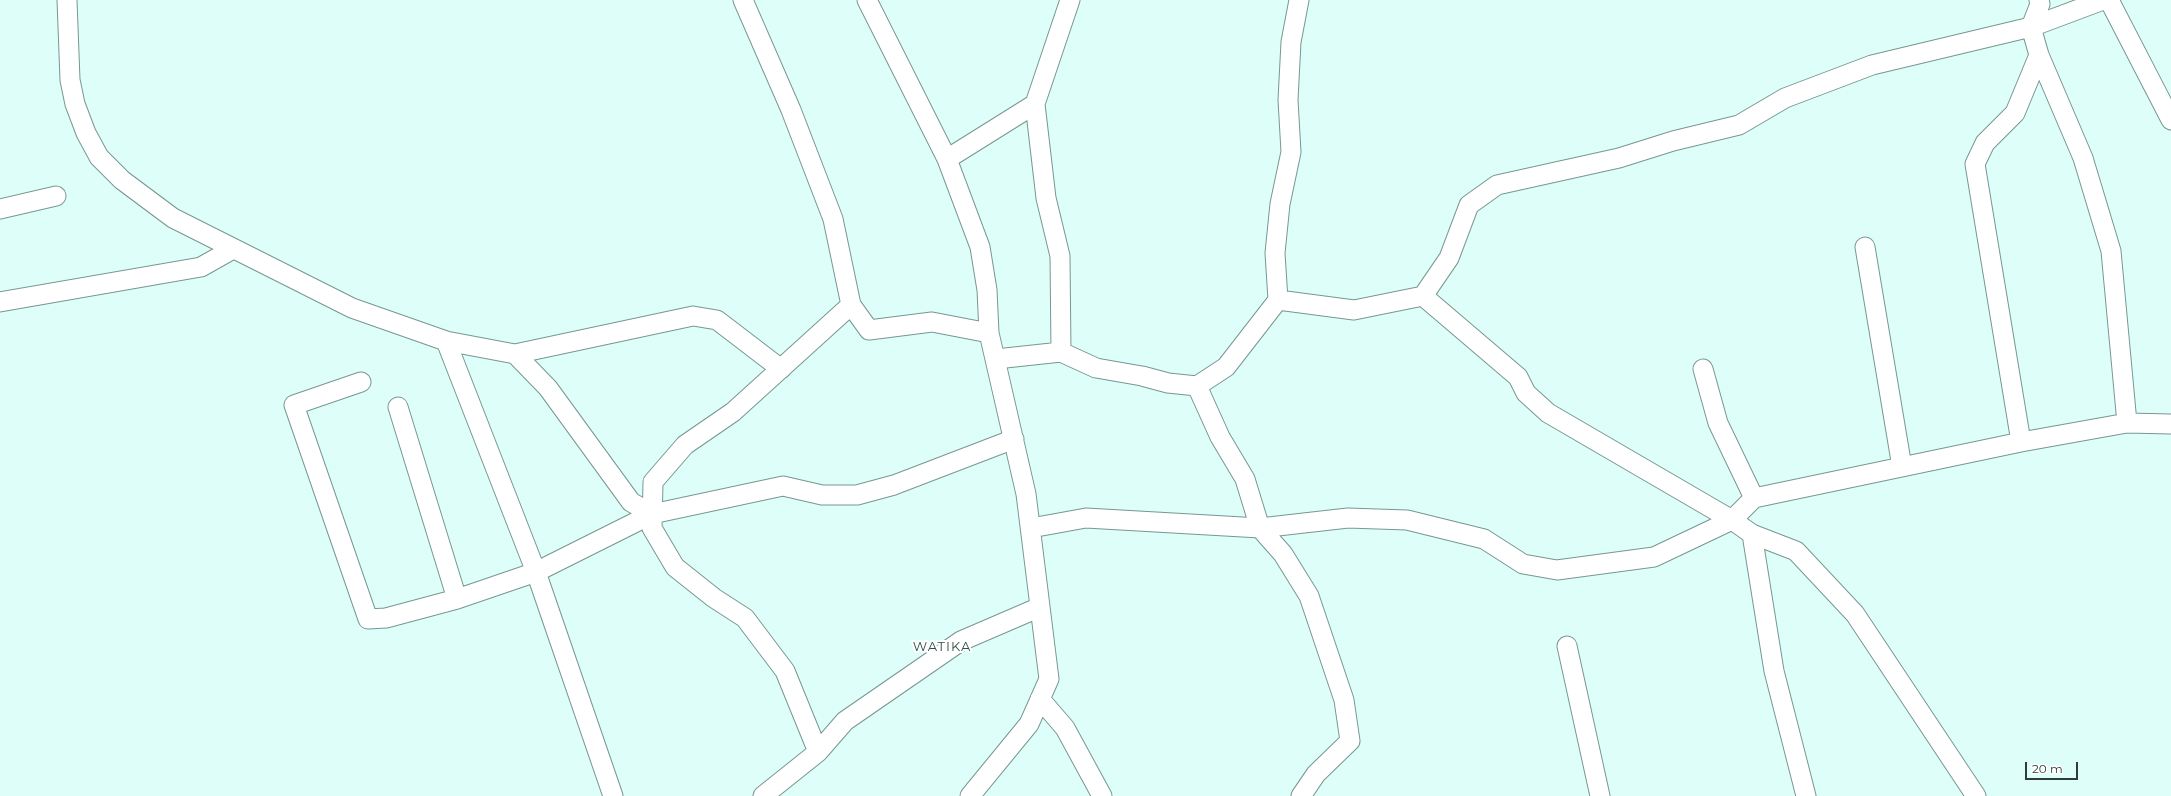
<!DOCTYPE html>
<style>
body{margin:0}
#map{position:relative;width:2171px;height:796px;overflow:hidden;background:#ddfef9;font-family:Montserrat,sans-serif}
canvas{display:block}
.scale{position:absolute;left:2025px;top:762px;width:53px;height:18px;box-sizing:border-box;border:2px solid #2f3c3a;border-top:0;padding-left:5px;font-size:12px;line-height:14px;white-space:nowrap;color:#2f3c3a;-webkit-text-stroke:3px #fff;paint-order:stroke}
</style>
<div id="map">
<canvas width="2171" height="796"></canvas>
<div class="scale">20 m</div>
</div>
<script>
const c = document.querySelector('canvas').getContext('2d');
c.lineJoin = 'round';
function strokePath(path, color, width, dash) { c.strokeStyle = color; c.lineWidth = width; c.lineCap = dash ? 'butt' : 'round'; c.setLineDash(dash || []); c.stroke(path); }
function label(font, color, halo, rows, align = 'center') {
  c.font = font + ' Montserrat,sans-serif'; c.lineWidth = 4; c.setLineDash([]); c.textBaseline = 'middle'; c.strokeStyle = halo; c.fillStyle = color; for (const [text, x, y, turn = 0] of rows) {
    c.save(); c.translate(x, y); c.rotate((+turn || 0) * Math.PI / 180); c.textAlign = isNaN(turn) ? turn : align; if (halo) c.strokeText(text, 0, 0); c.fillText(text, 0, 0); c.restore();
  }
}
const minor = new Path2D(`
 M67 0 70 80 75 104 86 133 99 157 122 180 173 218 352 308 446 341 515 354 548 388 631 502 652 514
 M743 0 791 110 833 219 851 305 733 412 685 445 653 482 652 528 675 567 714 598 745 618 785 671 818 752 763 796
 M867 0 947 159 980 247 987 290 989 333
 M2103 0 2031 27 2039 55 2083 158 2111 251 2127 423
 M2109 0 2171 120
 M947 159 1035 104
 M0 209 56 196
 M1865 247 1902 467
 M1423 296 1518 377 1526 393 1548 413 1732 520 1752 534 1796 551 1855 614 1976 796
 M1278 300 1354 310 1423 296 1449 258 1469 205 1497 185 1619 158 1673 141 1739 125 1785 98 1872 65 2031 27 2040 4 2039 0
 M0 302 201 267 233 249
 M851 305 869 330 932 322 989 333 1026 494 1049 679 1029 724 970 796
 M446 341 536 572 613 796
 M1061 352 1060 256 1046 198 1035 104 1070 0
 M515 354 693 316 717 320 781 369
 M996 359 1061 352 1096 368 1142 376 1168 383 1197 386 1226 367 1278 300 1275 253 1280 204 1291 152 1288 100 1291 42 1299 0
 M1703 369 1718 423 1754 498
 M361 382 294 405 368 619 386 618 457 599 536 572 652 514 783 486 822 495H857L894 485 1014 439
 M1197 386 1220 437 1245 479 1260 528 1283 554 1309 596 1344 700 1350 741 1316 774 1301 796
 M398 407 457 599
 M2021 442 1975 164 1985 143 2015 113 2039 55
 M1031 528 1086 518 1260 528 1348 518 1407 520 1484 539 1523 564 1557 570 1654 557 1732 520 1754 498 2021 442 2127 423 2171 424
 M1752 534 1774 671 1806 796
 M1567 646 1600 796
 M1040 699 1065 728 1102 796
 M818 752 845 721 961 641 1040 607`);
strokePath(minor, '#789792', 21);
strokePath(minor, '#fff', 19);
c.letterSpacing = '1px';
label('13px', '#34504c', '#fff', [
 ["WATIKA",942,647]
]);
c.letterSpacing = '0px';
</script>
